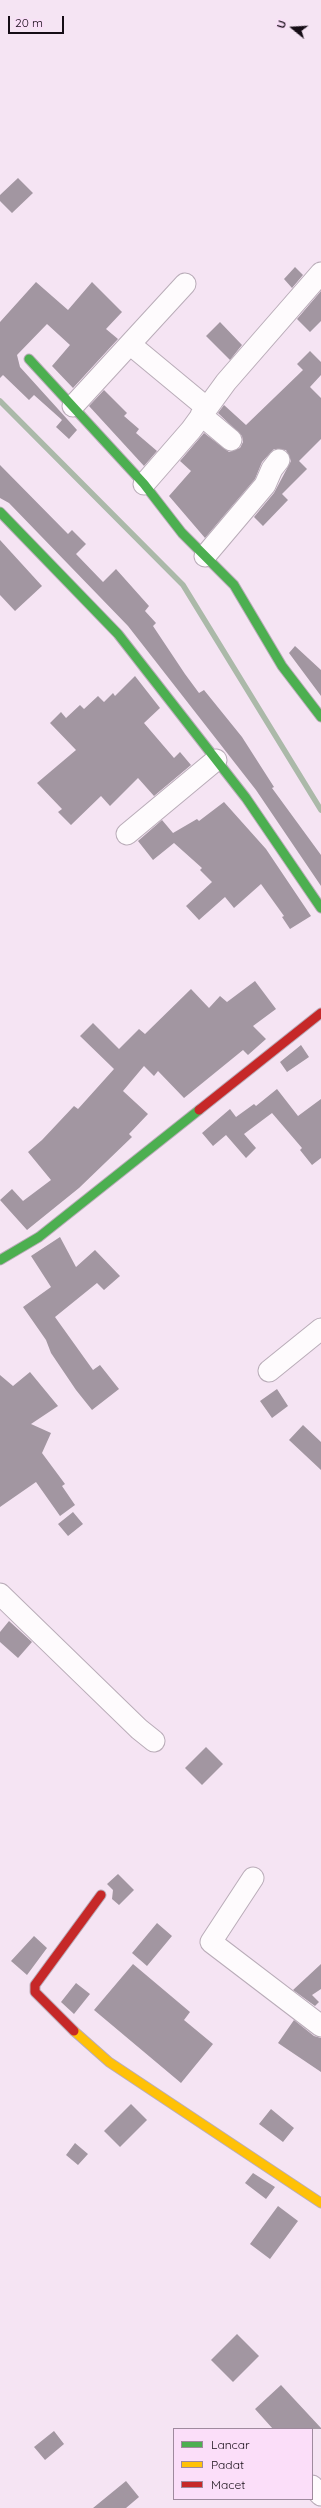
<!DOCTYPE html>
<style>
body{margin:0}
#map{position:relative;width:321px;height:2508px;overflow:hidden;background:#f5e4f3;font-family:Quicksand,sans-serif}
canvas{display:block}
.legend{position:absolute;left:173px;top:2428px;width:140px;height:72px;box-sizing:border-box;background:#fbdef9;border:1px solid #9f8a9e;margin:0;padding:5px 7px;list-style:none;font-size:12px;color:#150c15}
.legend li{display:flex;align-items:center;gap:8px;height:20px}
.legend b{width:20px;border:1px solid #9f8a9e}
.north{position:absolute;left:273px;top:8px;width:40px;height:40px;-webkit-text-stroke:3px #fbdef9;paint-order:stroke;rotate:288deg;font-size:11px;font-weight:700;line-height:16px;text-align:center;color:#150c15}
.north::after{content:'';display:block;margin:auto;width:14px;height:18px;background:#150c15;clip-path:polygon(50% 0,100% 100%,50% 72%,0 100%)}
.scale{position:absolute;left:8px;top:16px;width:56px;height:18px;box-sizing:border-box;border:2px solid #150c15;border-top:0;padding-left:5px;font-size:12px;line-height:14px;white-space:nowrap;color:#150c15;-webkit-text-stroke:3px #fbdef9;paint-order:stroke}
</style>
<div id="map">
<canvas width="321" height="2508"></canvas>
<ul class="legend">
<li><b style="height:5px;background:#4caf50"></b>Lancar</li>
<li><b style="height:5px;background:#ffc107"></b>Padat</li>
<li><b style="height:5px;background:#c62828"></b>Macet</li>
</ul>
<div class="north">U</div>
<div class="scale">20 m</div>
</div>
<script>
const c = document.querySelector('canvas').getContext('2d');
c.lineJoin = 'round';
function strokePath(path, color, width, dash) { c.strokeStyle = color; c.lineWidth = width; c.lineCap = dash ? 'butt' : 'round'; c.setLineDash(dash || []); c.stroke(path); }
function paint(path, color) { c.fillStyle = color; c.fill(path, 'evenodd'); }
strokePath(new Path2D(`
 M0 401 183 585 321 810`), '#abb9a9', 5.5);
paint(new Path2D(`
 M18 178 33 193 12 213 0 201V195Z
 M295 267 303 275 292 288 284 279Z
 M36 282 68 310 92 282 122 312 106 329 118 339 73 388 52 366 70 345 47 324 17 355 20 367 77 430 69 439 56 427 62 420 34 395 29 400 3 375 0 378V322Z
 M321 291V321L310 332 297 319Z
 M220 322 242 345 230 360 206 336Z
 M310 351 321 362V375L310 387 321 398V439L299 461 307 469 282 494 288 500 263 526 254 517 274 493 291 461 286 450 274 449 262 462 255 479 205 538 169 496 191 471 180 461 204 433 229 452 240 448 243 442 242 436 218 413 224 405 246 425 303 370 297 364Z
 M104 390 127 413 124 416 139 429 136 433 157 451 144 466 89 406Z
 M0 465 68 534 72 530 86 544 76 554 103 582 116 569 149 606 145 611 156 623 153 626 185 674 199 693 204 690 242 737 274 787 272 788 321 855V886L256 790 128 626 9 503 0 498Z
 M0 540 42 586 15 611 0 595Z
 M295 646 321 670V696L289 653Z
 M135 676 160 708 144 723 174 758 180 752 191 765 154 796 138 778 110 806 101 796 71 825 58 812 62 809 37 783 76 750 50 723 61 712 66 718 80 705 84 709 98 696 104 702 113 693 115 696Z
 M224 802 266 849 311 916 290 929 282 917 284 916 261 884 234 908 225 897 199 920 186 906 212 882 200 870 202 868 174 843 153 860 138 841 162 820 173 833 197 819 199 821Z
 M255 981 276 1009 253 1026 266 1039 248 1055 243 1050 184 1098 158 1071 154 1076 144 1066 123 1091 148 1114 129 1134 132 1137 79 1188 27 1230 0 1200 12 1189 23 1201 51 1180 28 1152 42 1140 74 1106 78 1109 114 1069 80 1036 93 1023 119 1049 139 1029 145 1034 191 989 209 1008 220 996 227 1002Z
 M301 1045 309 1057 287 1072 280 1062Z
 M277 1089 298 1116 321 1099V1158L312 1165 300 1150 302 1148 272 1113 244 1134 256 1148 246 1158 226 1135 213 1146 202 1133 230 1109 236 1117 254 1104 256 1106Z
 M60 1237 76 1267 95 1250 120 1276 104 1290 97 1283 55 1317 93 1370 100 1365 119 1389 92 1410 76 1390 51 1353 46 1340 23 1307 51 1287 31 1256Z
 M30 1372 58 1406 31 1424 51 1433 42 1453 65 1484 62 1486 75 1505 60 1516 36 1482 0 1507V1375L13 1386Z
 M277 1389 288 1406 272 1418 260 1401Z
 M303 1425 321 1442V1470L289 1440Z
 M73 1512 83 1524 68 1536 58 1524Z
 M9 1621 32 1642 18 1658 0 1642V1632Z
 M206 1747 223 1764 202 1785 185 1768Z
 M118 1874 134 1890 119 1905 112 1899 113 1890 107 1884Z
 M157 1923 172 1936 147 1966 132 1953Z
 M34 1936 47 1948 27 1975 11 1961Z
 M133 1964 190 2012 184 2020 213 2044 181 2083 94 2010Z
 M321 1964V1989L312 1995 319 2002 315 2006 293 1990Z
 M76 1983 90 1994 74 2014 61 2002Z
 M294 2020 314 2036 321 2038V2072L278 2043Z
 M131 2104 147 2120 120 2147 104 2131Z
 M271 2109 294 2128 283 2142 259 2124Z
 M75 2143 88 2154 78 2165 66 2155Z
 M253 2173 275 2187 266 2199 245 2183Z
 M278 2206 298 2221 270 2259 250 2244Z
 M237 2334 259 2356 233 2382 211 2360Z
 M281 2385 321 2428V2429H273L255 2409Z
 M54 2431 64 2444 45 2460 34 2447Z
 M126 2481 139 2497 126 2508H93Z`), '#a296a1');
const street = new Path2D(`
 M131 345 207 408
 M73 406 185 284
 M201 415 231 440
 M144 484 191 430 226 382 321 273
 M205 556 265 485 272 469 279 460
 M127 834 216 760
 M269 1371 321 1329
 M0 1594 139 1729 154 1741
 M253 1878 211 1942 321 2026
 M312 2486 321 2495`);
const fast = new Path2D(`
 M29 359 144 484 182 533 234 585 282 666 321 717
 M0 512 118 634 246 798 321 908
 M0 1260 39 1237 199 1110`);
const slow = new Path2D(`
 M74 2031 109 2062 321 2203`);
const jam = new Path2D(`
 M199 1110 321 1013
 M74 2031 35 1992V1985L101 1895`);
strokePath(street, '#b9acb8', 23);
strokePath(fast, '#b9acb8', 11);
strokePath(slow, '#b9acb8', 11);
strokePath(jam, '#b9acb8', 11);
strokePath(street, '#fefbfd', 21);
strokePath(fast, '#4caf50', 9);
strokePath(slow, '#ffc107', 9);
strokePath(jam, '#c62828', 9);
</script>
